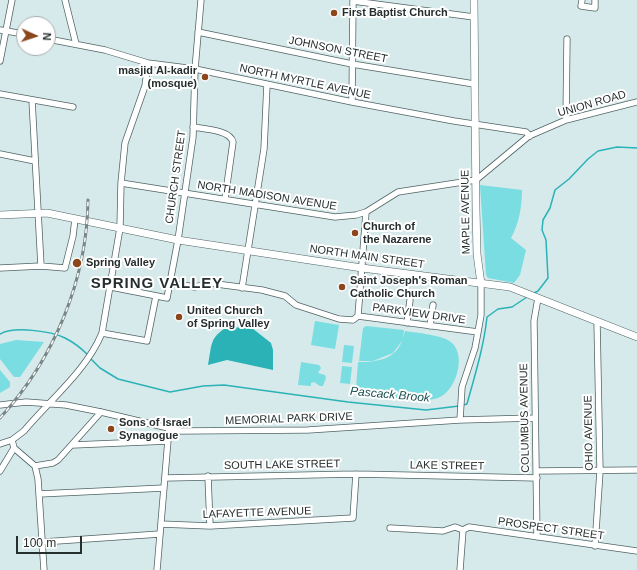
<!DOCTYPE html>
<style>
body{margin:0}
#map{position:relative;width:637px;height:570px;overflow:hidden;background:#d6eaeb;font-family:Helvetica,sans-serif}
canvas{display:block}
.north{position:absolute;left:16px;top:16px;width:40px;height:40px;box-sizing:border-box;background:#fff;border:1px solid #a8abab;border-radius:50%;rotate:93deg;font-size:11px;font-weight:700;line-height:16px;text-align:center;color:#262e2e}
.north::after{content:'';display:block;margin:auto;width:14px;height:18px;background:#8b461c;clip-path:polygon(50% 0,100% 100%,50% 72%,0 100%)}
.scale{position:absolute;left:16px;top:536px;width:66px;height:18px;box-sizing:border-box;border:2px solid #262e2e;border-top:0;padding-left:5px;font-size:12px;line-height:14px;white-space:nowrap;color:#262e2e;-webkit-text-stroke:3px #fff;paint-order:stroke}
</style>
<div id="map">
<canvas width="637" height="570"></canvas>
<div class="north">N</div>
<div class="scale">100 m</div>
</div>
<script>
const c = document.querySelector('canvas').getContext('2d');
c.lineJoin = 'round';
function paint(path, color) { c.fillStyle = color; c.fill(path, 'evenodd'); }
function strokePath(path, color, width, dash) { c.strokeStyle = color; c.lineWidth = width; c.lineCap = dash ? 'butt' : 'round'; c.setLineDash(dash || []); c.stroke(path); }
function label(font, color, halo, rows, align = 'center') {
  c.font = font + ' Helvetica,sans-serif'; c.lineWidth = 4; c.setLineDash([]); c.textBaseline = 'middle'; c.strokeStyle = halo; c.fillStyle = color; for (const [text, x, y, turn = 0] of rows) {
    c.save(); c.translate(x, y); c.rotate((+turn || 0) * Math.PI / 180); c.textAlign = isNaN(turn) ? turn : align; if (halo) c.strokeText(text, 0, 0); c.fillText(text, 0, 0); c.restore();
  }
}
paint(new Path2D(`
 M480 185 522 190C522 206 519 224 511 238L526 250 520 275 514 283 488 278 486 275Z
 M315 321 339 325 335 349 311 345Z
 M366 326 404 330 403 338 405 331C417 333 444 335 452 343 467 357 455 392 438 398 419 405 375 395 356 388L358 362C376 362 395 360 402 341L393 353 373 361H359L363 328Z
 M16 340 44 342 20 377H14L0 359V344Z
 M344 345 354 346 352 363 342 362Z
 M301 362 319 365 321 368 318 373 325 375 326 378 323 386H320L314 382 311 383V386L298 385Z
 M342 366 352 367 350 384 340 383Z
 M0 370 10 382V387L0 393Z`), '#79dde1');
paint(new Path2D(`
 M227 327 252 328 271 343 273 350V370L227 360 208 365C212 345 209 338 227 327Z`), '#2ab2b7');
strokePath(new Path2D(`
 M534 293 538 291 548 278 546 240 542 230 543 220 550 208 555 190 569 179 588 159 598 151 617 147 637 148
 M0 334C14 326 51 331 65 338 73 342 82 349 88 355
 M90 358 100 368 118 379 170 392 203 386 224 385 348 402 426 410 459 406
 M463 405 467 404C475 375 484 346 487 317L498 309 512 307 527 297`), '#2ab2b7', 1.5);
const minor = new Path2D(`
 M65 0 76 44
 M582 0 581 6 595 8V0
 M0 30 24 34
 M198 32 352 64 474 84
 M48 39 105 50 148 63 195 69 352 102 454 121 526 132 530 136
 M0 61 12 0
 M0 94 73 107
 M32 100 41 266
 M352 102 353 1 474 17
 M566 120 567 39
 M193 127C204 129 230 130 233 142L225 199
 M0 154 35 161
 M121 183 335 217 356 215 366 212 398 192 476 180 529 136 566 120 637 102
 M0 268 41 266 65 268 73 236 75 219
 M170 283 195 287 209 283 262 290 285 296 296 305 339 319 353 320 358 316
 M111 287 167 298 178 240 193 137 195 69 201 0
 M242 288 264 149 267 84
 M358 316 478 332
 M358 316 366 212
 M407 323 410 300
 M430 326 433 305
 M102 333 147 341 156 296
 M0 405 26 402 66 405 101 412 181 431 308 430 460 420 534 418
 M460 420 462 387 475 348 478 332 481 315V284
 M12 440 14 448 35 466 53 463 58 460 101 412
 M0 444 12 440 24 431C50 400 87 370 102 333L120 228 121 183 125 143 145 86 148 63
 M73 445 168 441
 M35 466 38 479 44 570
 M0 471 14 448
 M536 471 637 470
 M208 476 210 526
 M165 478 356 474 537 478
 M39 494 164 488
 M161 524 210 526 353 518 356 474
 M390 528 443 531 455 527 463 530
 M463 530 469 527 637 551
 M537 537 534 321 538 298
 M42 542 160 534
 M595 546 600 471 597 321
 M157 570 169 428
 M460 570 463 530`);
const tertiary = new Path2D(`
 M474 0 476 208 477 254 481 284`);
const secondary = new Path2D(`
 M0 215 47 213 178 240 362 268 510 287 637 337`);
strokePath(minor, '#516364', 7);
strokePath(tertiary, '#516364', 8);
strokePath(secondary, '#516364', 8);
strokePath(minor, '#fff', 5.5);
strokePath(tertiary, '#fff', 7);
strokePath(secondary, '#fff', 7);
const rail = new Path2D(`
 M0 418C54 359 87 280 88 200`);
strokePath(rail, '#788686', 3);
strokePath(rail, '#fff', 1.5, [4.5]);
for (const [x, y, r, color] of [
 [334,13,4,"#8b461c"],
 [205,77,4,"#8b461c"],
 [355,233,4,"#8b461c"],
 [77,263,5,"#8b461c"],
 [342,287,4,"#8b461c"],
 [179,317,4,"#8b461c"],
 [111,429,4,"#8b461c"]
]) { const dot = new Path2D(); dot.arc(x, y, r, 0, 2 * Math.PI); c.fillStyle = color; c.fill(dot); strokePath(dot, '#fff', 1.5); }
label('bold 11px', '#262e2e', '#fff', [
 ["First Baptist Church",342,13],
 ["masjid Al-kadir",197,71,"right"],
 ["(mosque)",197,84,"right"],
 ["Church of",363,227],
 ["the Nazarene",363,240],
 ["Spring Valley",86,263],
 ["Saint Joseph's Roman",350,281],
 ["Catholic Church",350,294],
 ["United Church",187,311],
 ["of Spring Valley",187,324],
 ["Sons of Israel",119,423],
 ["Synagogue",119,436]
], 'left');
label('11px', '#262e2e', '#fff', [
 ["JOHNSON STREET",338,50,11],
 ["NORTH MYRTLE AVENUE",305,82,12],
 ["UNION ROAD",592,104,-16],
 ["CHURCH STREET",176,177,-82],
 ["NORTH MADISON AVENUE",267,196,9],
 ["MAPLE AVENUE",466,212,-91],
 ["NORTH MAIN STREET",367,257,8],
 ["PARKVIEW DRIVE",419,314,8],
 ["COLUMBUS AVENUE",525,418,-91],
 ["MEMORIAL PARK DRIVE",289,419,-2],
 ["OHIO AVENUE",589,433,-91],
 ["SOUTH LAKE STREET",282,465,-1],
 ["LAKE STREET",447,466,1],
 ["LAFAYETTE AVENUE",257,513,-2],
 ["PROSPECT STREET",551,529,8]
]);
label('italic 12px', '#1a5052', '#fff', [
 ["Pascack Brook",390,395,5]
]);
c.letterSpacing = '1px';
label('bold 15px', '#262e2e', '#fff', [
 ["SPRING VALLEY",157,284]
]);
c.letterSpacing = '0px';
</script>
